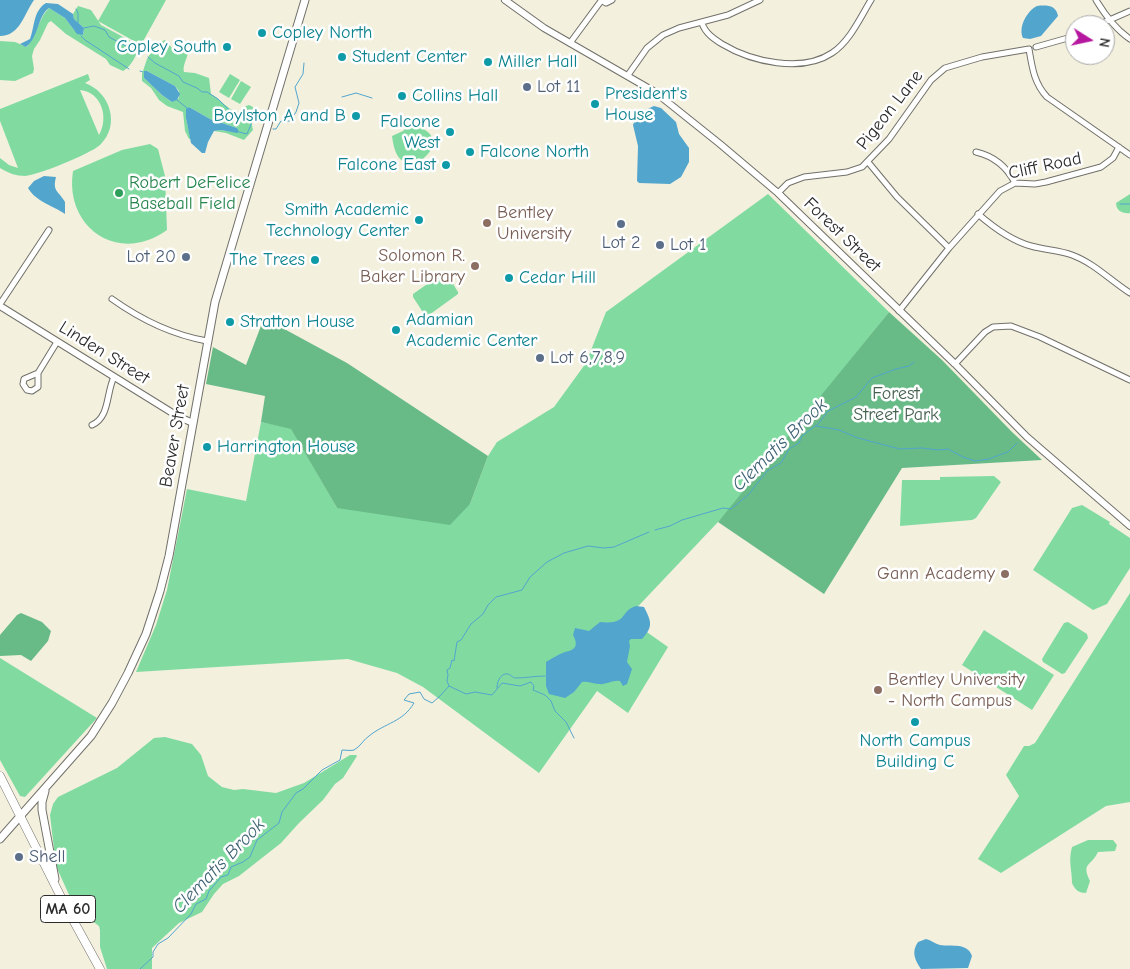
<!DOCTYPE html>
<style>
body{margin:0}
#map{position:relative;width:1130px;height:969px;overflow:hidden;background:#f3f0de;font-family:"Comic Neue",sans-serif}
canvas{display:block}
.north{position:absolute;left:1065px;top:15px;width:50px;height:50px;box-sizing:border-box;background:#fff;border:1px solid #aaa;border-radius:50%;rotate:100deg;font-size:14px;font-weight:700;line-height:20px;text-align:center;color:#2b2b2b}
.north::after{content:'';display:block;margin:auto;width:18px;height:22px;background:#b5179e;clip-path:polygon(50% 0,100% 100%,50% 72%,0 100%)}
</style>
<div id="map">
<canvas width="1130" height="969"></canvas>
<div class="north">N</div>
</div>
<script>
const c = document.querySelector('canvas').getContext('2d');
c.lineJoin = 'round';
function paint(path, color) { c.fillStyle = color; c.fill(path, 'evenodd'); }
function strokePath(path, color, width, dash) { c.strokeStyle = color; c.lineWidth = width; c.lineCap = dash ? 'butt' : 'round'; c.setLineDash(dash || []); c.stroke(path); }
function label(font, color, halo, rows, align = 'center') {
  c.font = font + ' "Comic Neue",sans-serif'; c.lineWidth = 5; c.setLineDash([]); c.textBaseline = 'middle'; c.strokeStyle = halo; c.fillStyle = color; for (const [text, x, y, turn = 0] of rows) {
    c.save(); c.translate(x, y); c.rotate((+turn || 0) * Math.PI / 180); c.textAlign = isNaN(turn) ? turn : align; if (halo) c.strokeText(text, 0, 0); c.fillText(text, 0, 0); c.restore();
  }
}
paint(new Path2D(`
 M110 0H166L141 45 98 21Z
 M78 6 91 10 101 25 138 45C139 53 130 68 123 71L110 65 106 59 66 34 51 21 48 23 40 40 34 49 32 56 34 69 33 73 15 81 0 80V41L15 42 27 47 44 14 49 8 65 18 74 30 83 35 84 28 74 19 73 14Z
 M165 40 173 49 181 48 188 51C188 58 182 65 184 72L195 73 209 78 211 94C220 99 227 109 237 112L243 110 246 106 249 105 253 107 251 121 253 130 244 140 226 133 214 131 221 130 233 132 237 128 210 119 189 107C183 116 189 129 191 139H189L185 131 183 112 167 106 159 100 151 88 142 81V74L147 59 150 54 155 51 160 42ZM147 71 175 86 179 91V98L172 102 162 95 144 78Z
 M88 74 90 80 85 83C110 92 121 125 100 145 90 154 38 175 25 176 16 176 8 173 0 168V158L9 165 18 168 0 121V109ZM80 90C102 92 109 118 99 135Z
 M230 74 240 80 229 98 219 92Z
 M241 81 251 87 240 104 231 99Z
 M410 124C414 125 420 127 425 130 447 143 418 171 403 161 395 157 393 143 392 136L403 131Z
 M150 144 158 149 165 176 167 230C119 265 64 228 73 171L122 150Z
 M768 194 889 312 745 491 718 522 627 618 668 647 628 713 597 691 539 773 423 687 397 673 348 659 136 672 156 625 167 590 187 489 246 501 261 422 291 428 337 508 470 504 488 456 497 442 554 407 586 363 606 312Z
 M1130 194V213C1123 214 1116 211 1116 203Z
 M443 273 447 274 458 292V294L429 315 424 314 413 297V294Z
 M994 476 1001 482 976 518 972 520 900 526 902 480H940V477Z
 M1082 505 1110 522 1109 524 1130 538V568L1107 604 1093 610 1033 570 1072 508Z
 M1130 593V802L1106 806 1001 873 978 859 1019 796 1006 775 1024 746H1029L1035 743Z
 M1068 622 1087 634 1088 638 1065 673 1062 674 1043 662 1042 659 1064 623Z
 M984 630 1054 675 1032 710 962 665Z
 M0 658 97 718 25 797 20 796 0 760Z
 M165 737 192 744 201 755 208 776 222 787 234 790 243 789 276 793 304 783 350 755H356L357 756 343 778 335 784 323 800 299 823 281 843 239 876 223 884 214 894 202 912 179 923 152 948V969H107L100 947V930L99 926 87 917 70 897 56 866 50 815 53 804 58 797 117 768 154 738Z
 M1088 840H1113L1117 845 1115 851 1098 852C1091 867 1081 862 1090 881L1086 893C1079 893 1075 890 1072 883 1072 869 1068 862 1072 847Z`), '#81dba1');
paint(new Path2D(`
 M889 312 942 360 1012 432 1042 460 902 468 824 594 718 522Z
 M264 318 347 363 488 456 470 504 450 525 337 508 291 429 261 422 265 396 206 384 213 347 246 365Z
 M21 613 42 622 51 631 48 641 31 661 21 655 0 656V635L17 615Z`), '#68bb87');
paint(new Path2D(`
 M0 0H34C24 14 20 36 0 36Z
 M46 3 58 4 73 14 74 19 84 28 83 35 77 34 65 18 49 8C37 17 39 37 26 47L20 44 30 39C35 26 33 11 46 3Z
 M1037 6C1047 5 1056 5 1058 16L1041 36 1030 39 1023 38C1018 27 1027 11 1037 6Z
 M144 71H147L175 86 180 94 177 100 172 102 162 95 144 78Z
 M654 106 661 108 676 122 679 134 689 148V162L681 177 670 184 639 183 637 181 638 146 633 125 635 120 645 110Z
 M189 107 210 119 237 128 239 132 237 133 221 130 214 131 208 142 205 153H202L191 143 186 118V109Z
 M44 176 56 177C52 192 59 191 65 202V214C54 206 36 202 28 188L34 181Z
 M636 606 644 607C651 621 654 626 642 639H631L629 641 630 646 627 662 632 669 627 684 623 686 620 681C612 680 606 685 599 684 592 684 588 681 582 682L574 692 565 698 549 694 546 686V662C551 659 559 654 565 652 575 650 579 646 573 635L575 628 589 631 600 622C629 625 619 611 636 606Z
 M926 939C931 940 935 944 940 945 952 947 967 942 972 956L968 968 921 969C915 960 911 952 918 942Z`), '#52a5cd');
strokePath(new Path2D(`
 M76 9 78 13V23
 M84 28 94 26 105 30 109 37 139 53
 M81 36 85 40 129 69
 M148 57 155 63 179 76 183 82 197 88 202 92H207L218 99 233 114 252 122 247 134 239 132
 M140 71 143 72
 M342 97 356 93 372 98
 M177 100 187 108
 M273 129H276L281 121H290L296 112 299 103 295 87 303 74 304 63
 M1120 204H1130
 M816 426 839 430 858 438 900 449 922 448 938 450 948 449 963 457 975 461 989 459 1002 454 1008 452 1017 443
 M655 530 670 526 682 520 723 508 731 509 749 494 767 471 781 463 789 449 799 443 802 436 819 423 828 411 856 397 872 378 896 369 909 366 914 362
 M449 686 466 694 475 692 492 695 502 683 520 686 531 682 534 686 533 690 545 695 551 701 555 711 566 722 574 738
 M497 688C497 683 499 676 505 674 510 673 512 678 516 678 526 678 535 676 545 676
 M140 969 153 957V952L158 944 168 938 191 914 196 904 206 899 209 891 221 877 228 875 231 867 243 862 250 857 257 840 279 823 282 812 296 793 303 789 322 770 340 760 342 750C346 750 350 751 354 750 360 747 364 739 369 736 385 723 403 722 414 703L404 700 409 694 420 692 424 699 432 703 440 696 449 686 447 681 448 675 447 670 450 668 452 660 454 661 457 642 461 640 471 624 483 614 488 605 496 597 522 590 530 577 538 570 547 562 564 553 588 546 604 548 614 547 649 532`), '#52a5cd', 1);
const minor = new Path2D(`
 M601 0 606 3 612 0
 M1096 0C1105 15 1115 29 1130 39
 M702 23C705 33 714 39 722 44 752 62 802 73 832 53 850 41 860 18 871 0
 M1098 25 1130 11
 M570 43 601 1
 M1036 47 1075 36
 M628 75 647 48 663 35 679 28 728 15 760 0
 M976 152C993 156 1007 167 1015 183
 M868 162 897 197 949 248
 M778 193 788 183 804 177 847 172 862 167 889 139 931 80 945 68 982 57 1029 49C1032 67 1034 83 1047 97L1130 155
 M978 214C993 227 1012 241 1031 246 1045 250 1059 250 1072 255 1094 263 1111 281 1130 293
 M112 299C140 319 173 335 207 341
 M0 304 49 230
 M899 311 949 248 1000 191 1015 183 1035 184 1046 182 1101 167 1113 158 1119 147
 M955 364 985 332 993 327 1011 326 1040 337 1130 380
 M38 373V387L32 391 27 390 23 384 24 379Z
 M38 373 57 342
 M92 425C110 417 106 393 114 377`);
const tertiary = new Path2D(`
 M505 0 544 28 655 92 720 144 778 193 955 364 1027 437 1130 526
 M0 306 179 417 193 423`);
const secondary = new Path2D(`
 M45 791 42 802V810L55 879
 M0 839 91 736 112 703 128 673 146 634 160 591 169 556 215 302 305 0`);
const primary = new Path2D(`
 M0 776 67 909 100 969`);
strokePath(minor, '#71706a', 7);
strokePath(tertiary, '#71706a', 8);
strokePath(secondary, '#71706a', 9);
strokePath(primary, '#71706a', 9);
strokePath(minor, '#fff', 5);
strokePath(tertiary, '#fff', 6);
strokePath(secondary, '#fff', 7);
strokePath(primary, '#fff', 8);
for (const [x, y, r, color] of [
 [262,33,5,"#0f9aa8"],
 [227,47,5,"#0f9aa8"],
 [342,57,5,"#0f9aa8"],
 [488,62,5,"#0f9aa8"],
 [527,87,5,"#5c6f8a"],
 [402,96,5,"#0f9aa8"],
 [595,104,5,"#0f9aa8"],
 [356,116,5,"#0f9aa8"],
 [450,132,5,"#0f9aa8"],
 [470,152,5,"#0f9aa8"],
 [446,165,5,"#0f9aa8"],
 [119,193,5,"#2e9e5b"],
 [419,220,5,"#0f9aa8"],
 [487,223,5,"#8d6e63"],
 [621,224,5,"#5c6f8a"],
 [660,245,5,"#5c6f8a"],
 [186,257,5,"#5c6f8a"],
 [315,260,5,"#0f9aa8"],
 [475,266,5,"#8d6e63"],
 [509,278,5,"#0f9aa8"],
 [230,322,5,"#0f9aa8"],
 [396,330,5,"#0f9aa8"],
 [540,358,5,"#5c6f8a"],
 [207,447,5,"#0f9aa8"],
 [1005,574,5,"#8d6e63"],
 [878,690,5,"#8d6e63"],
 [915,722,5,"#0f9aa8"],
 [19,857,5,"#5c6f8a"]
]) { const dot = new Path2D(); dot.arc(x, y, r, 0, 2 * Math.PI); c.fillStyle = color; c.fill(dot); strokePath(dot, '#fff', 2); }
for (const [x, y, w] of [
 [68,909,55]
]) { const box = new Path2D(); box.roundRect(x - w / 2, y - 13.5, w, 27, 4); c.fillStyle = '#fff'; c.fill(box); strokePath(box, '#2b2b2b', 1); }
label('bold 16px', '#2b2b2b', null, [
 ["MA 60",68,909]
]);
label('18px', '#0d838f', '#fff', [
 ["Copley North",272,33],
 ["Copley South",217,47,"right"],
 ["Student Center",352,57],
 ["Miller Hall",498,62],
 ["President's",605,94],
 ["House",605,115],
 ["Collins Hall",412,96],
 ["Boylston A and B",346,116,"right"],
 ["Falcone",440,122,"right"],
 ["West",440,143,"right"],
 ["Falcone North",480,152],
 ["Falcone East",436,165,"right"],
 ["Smith Academic",409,210,"right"],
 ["Technology Center",409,231,"right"],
 ["The Trees",305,260,"right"],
 ["Cedar Hill",519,278],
 ["Adamian",406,320],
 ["Academic Center",406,341],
 ["Stratton House",240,322],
 ["Harrington House",217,447],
 ["North Campus",915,741,"center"],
 ["Building C",915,762,"center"]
], 'left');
label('18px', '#4e5e75', '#fff', [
 ["Lot 11",537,87],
 ["Lot 2",621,243,"center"],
 ["Lot 1",670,245],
 ["Lot 20",176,257,"right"],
 ["Lot 6,7,8,9",550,358],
 ["Shell",29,857]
], 'left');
label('18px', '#2b2b2b', '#fff', [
 ["Pigeon Lane",890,110,-52],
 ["Cliff Road",1045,166,-12],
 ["Forest Street",842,235,44],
 ["Linden Street",104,353,32],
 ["Beaver Street",175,436,-80]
]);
label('18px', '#27864d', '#fff', [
 ["Robert DeFelice",129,183],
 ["Baseball Field",129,204]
], 'left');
label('18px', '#785e54', '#fff', [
 ["Bentley",497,213],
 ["University",497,234],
 ["Solomon R.",465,256,"right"],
 ["Baker Library",465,277,"right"],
 ["Gann Academy",995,574,"right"],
 ["Bentley University",888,680],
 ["- North Campus",888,701]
], 'left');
label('18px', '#45604e', '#fff', [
 ["Forest",896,394],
 ["Street Park",896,415]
]);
label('italic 19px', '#3d6274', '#fff', [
 ["Clematis Brook",780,445,-44],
 ["Clematis Brook",219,866,-46]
]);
</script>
